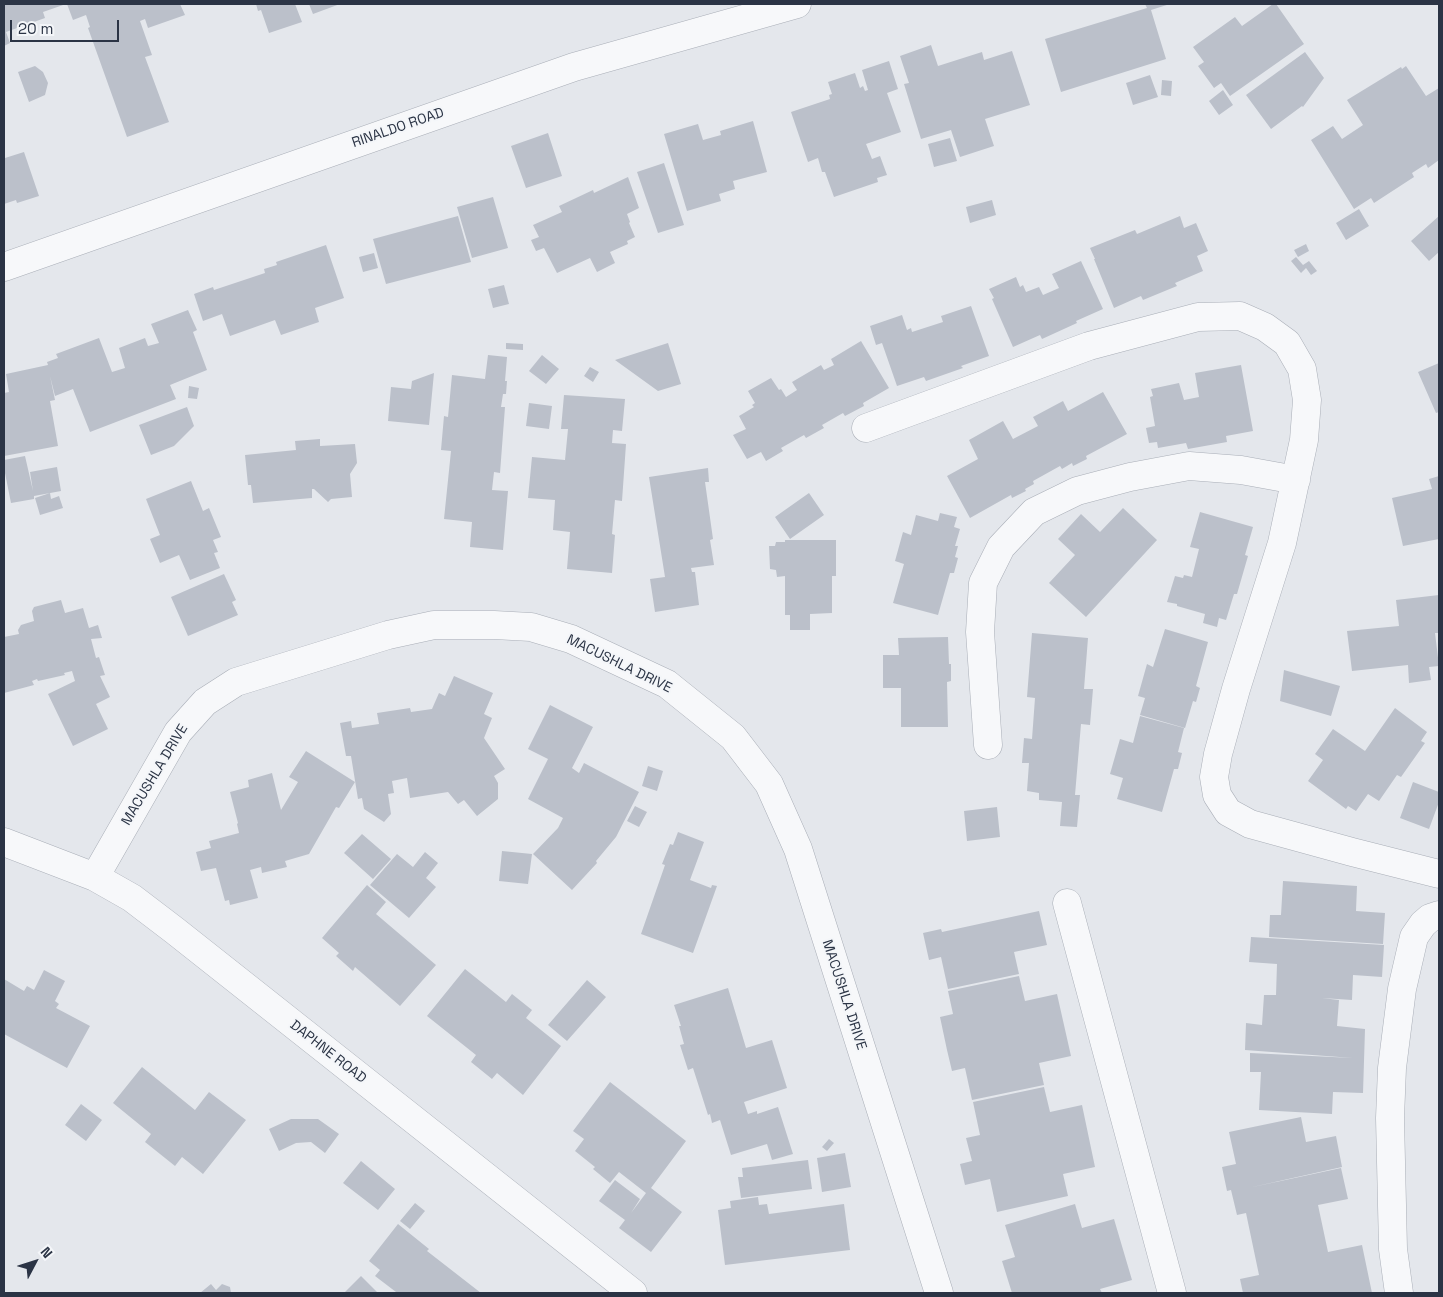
<!DOCTYPE html>
<style>
body{margin:0}
#map{position:relative;width:1443px;height:1297px;overflow:hidden;background:#e4e7ec;font-family:"Space Grotesk",sans-serif}
canvas{display:block}
.frame{position:absolute;inset:0;border:5px solid #2b3445;pointer-events:none}
.north{position:absolute;left:10px;top:1237px;width:50px;height:50px;-webkit-text-stroke:4px #f4f6f9;paint-order:stroke;rotate:50deg;font-size:14px;font-weight:700;line-height:20px;text-align:center;color:#2b3445}
.north::after{content:'';display:block;margin:auto;width:18px;height:22px;background:#2b3445;clip-path:polygon(50% 0,100% 100%,50% 72%,0 100%)}
.scale{position:absolute;left:10px;top:20px;width:109px;height:22px;box-sizing:border-box;border:2px solid #2b3445;border-top:0;padding-left:6px;font-size:15px;line-height:18px;white-space:nowrap;color:#2b3445;-webkit-text-stroke:4px #f4f6f9;paint-order:stroke}
</style>
<div id="map">
<canvas width="1443" height="1297"></canvas>
<div class="frame"></div>
<div class="north">N</div>
<div class="scale">20 m</div>
</div>
<script>
const c = document.querySelector('canvas').getContext('2d');
c.lineJoin = 'round';
function paint(path, color) { c.fillStyle = color; c.fill(path, 'evenodd'); }
function strokePath(path, color, width, dash) { c.strokeStyle = color; c.lineWidth = width; c.lineCap = dash ? 'butt' : 'round'; c.setLineDash(dash || []); c.stroke(path); }
function label(font, color, halo, rows, align = 'center') {
  c.font = font + ' "Space Grotesk",sans-serif'; c.lineWidth = 4; c.setLineDash([]); c.textBaseline = 'middle'; c.strokeStyle = halo; c.fillStyle = color; for (const [text, x, y, turn = 0] of rows) {
    c.save(); c.translate(x, y); c.rotate((+turn || 0) * Math.PI / 180); c.textAlign = isNaN(turn) ? turn : align; if (halo) c.strokeText(text, 0, 0); c.fillText(text, 0, 0); c.restore();
  }
}
paint(new Path2D(`
 M4 4H66L43 12 45 18 6 32 10 43 4 46Z
 M67 4H180L185 15 148 28 145 19 140 21 152 55 145 57 169 122 127 137 88 28 90 27 86 15 73 20Z
 M256 4H295L302 22 269 33 261 10 258 11Z
 M309 4H340L313 14Z
 M1145 4H1170L1151 10 1166 59 1061 92 1045 39 1147 8Z
 M1273 4H1276L1304 44 1230 96 1221 83 1214 88 1198 66 1204 62 1193 47 1235 17 1242 26Z
 M931 45 938 66 982 52 984 60 1012 51 1030 105 985 119 994 146 960 157 951 130 921 139 904 84 909 83 900 56Z
 M1305 52 1324 78 1303 107 1302 106 1271 129 1246 95Z
 M889 61 898 89 887 93 901 132 866 144 872 159 880 156 887 175 877 178 878 182 834 197 825 172H822L818 158 808 162 791 112 830 99 829 95 832 94 828 82 855 73 860 88 863 86 865 91 868 90 862 70Z
 M35 66 43 72 48 83 45 95 29 102 18 72Z
 M1406 66 1426 96 1439 88V160L1428 168 1426 164 1412 173 1414 177 1374 203 1371 198 1354 209 1311 140 1333 126 1342 139 1363 125 1347 100 1401 67 1402 69Z
 M1150 75 1158 97 1133 105 1126 83Z
 M1162 80 1172 81 1171 96 1161 95Z
 M1223 90 1233 105 1219 115 1209 101Z
 M753 121 767 172 733 181 735 189 719 194 721 201 687 211 664 134 698 124 703 140 721 135 720 131Z
 M548 133 562 176 526 188 511 146Z
 M950 138 957 161 934 167 928 144Z
 M24 152 39 196 17 203 16 200 4 204V154L5 158Z
 M664 163 684 225 658 233 637 172Z
 M628 177 639 208 627 214 630 222 629 223 635 237 627 241 628 244 610 252 615 263 597 272 590 258 557 273 544 248 536 251 531 240 539 237 533 225 562 212 559 206 593 190 594 193Z
 M493 197 508 248 472 258 457 207Z
 M992 200 996 215 970 223 966 207Z
 M1359 209 1369 226 1346 240 1336 223Z
 M458 216 471 262 386 284 373 239Z
 M1180 216 1184 228 1196 223 1208 251 1197 256 1203 271 1175 283 1177 286 1143 300 1141 296 1114 308 1094 259H1095L1090 248 1135 230 1137 234Z
 M1439 216V252L1429 261 1411 241Z
 M1306 244 1309 251 1298 257 1294 250Z
 M326 245 344 298 315 308 319 322 281 335 275 320 230 336 222 314 203 321 194 294 213 287 214 290 265 273 264 269 277 265 276 262Z
 M374 253 378 268 363 272 359 257Z
 M1296 257 1303 265 1309 261 1317 271 1311 275 1306 268 1301 273 1291 261Z
 M1081 261 1103 309 1076 321 1077 323 1042 339 1040 335 1013 347 992 299 994 298 989 289 1016 277 1020 287 1023 285 1026 292 1039 287 1043 295 1059 288 1052 274Z
 M504 285 509 304 493 308 488 289Z
 M971 306 989 356 961 366 963 368 926 381 924 377 897 386 882 343 876 345 870 326 902 315 907 330 911 328 912 332 943 322 941 316Z
 M188 310 197 330 193 332 207 370 170 385 176 399 90 432 73 389 55 396 50 376 55 400 50 401 58 446 4 456V393L9 392 6 374 48 365 47 362 58 358 56 354 99 338 112 372 125 368 119 348 145 338 148 346 159 343 151 324Z
 M861 341 889 388 863 403 864 406 845 416 843 413 822 425 824 428 806 438 804 435 781 448 783 451 766 461 761 452 747 459 733 435 746 429 739 416 754 407 752 405 755 403 748 391 771 378 779 390 781 389 786 397 797 390 792 382 821 365 824 370 834 365 831 359Z
 M506 343 523 344V350L506 349Z
 M668 343 681 384 658 391 615 360Z
 M488 355 507 357 505 381H507L506 394H503L501 407H505L500 473 494 472 492 490 508 491 503 550 470 547 472 522 444 519 451 451 441 450 444 416 448 417 452 375 485 379Z
 M542 355 559 369 546 384 529 371Z
 M1439 363V412L1436 413 1418 372Z
 M1241 365 1253 431 1226 436 1227 442 1188 449 1186 443 1158 448 1157 442 1149 443 1146 428 1155 426 1150 397 1153 396 1151 389 1179 383 1184 400 1199 397 1195 373Z
 M590 367 599 372 593 382 584 376Z
 M434 373 429 425 388 421 391 387 411 389 412 381Z
 M189 386 199 388 197 399 188 398Z
 M1103 392 1127 434 1086 456 1087 459 1073 466 1072 463 1062 469 1060 466 1033 481 1034 484 1025 489 1026 491 1012 498 1011 495 970 518 947 476 978 459 969 440 1003 421 1013 439 1038 426 1033 417 1063 401 1068 411Z
 M564 395 625 399 622 431 613 430 612 443 626 444 622 501 615 500 612 534 615 535 612 573 567 569 570 532 553 530 555 500 528 498 532 457 565 460 568 429H561Z
 M529 403 552 406 549 429 526 426Z
 M187 407 194 426 174 446 151 455 139 425Z
 M320 439V446L355 444 357 463 350 474 352 497 331 499 328 502 314 489H312V498L253 503 251 485H248L245 455 296 450 295 441Z
 M25 456 33 491 30 472 57 467 61 491 34 496V499L11 503 4 468V460Z
 M708 468 709 482H705L713 539 710 540 714 565 691 568 692 572H695L699 605 655 612 650 579 665 577 649 477Z
 M1439 476V539L1403 546 1392 498 1432 489 1429 479Z
 M191 481 203 511 209 508 221 537 213 540 218 552 214 553 220 568 190 580 179 555 160 563 150 539 160 535 146 499Z
 M50 493 51 499 59 496 63 508 40 515 35 498Z
 M809 493 824 515 790 539 775 517Z
 M1123 508 1157 540 1086 617 1049 583 1075 555 1058 539 1081 514 1100 532Z
 M1200 512 1253 527 1245 555 1248 556 1237 594H1234L1226 620 1219 618 1217 627 1203 623 1205 614 1177 606V604L1167 602 1175 576 1183 578 1184 575 1192 577 1199 549 1190 547Z
 M940 513 957 517 954 527 960 529 955 546H958L955 557 958 558 954 573H950L938 615 893 603 904 564 895 561 903 532 911 535 916 515 938 521Z
 M785 540H836V576H832V613L810 614V630H790V615H785V576L777 577 776 570 770 569 769 546H775L776 542H785Z
 M224 574 236 600 232 602 238 615 188 636 171 597Z
 M1439 595V633H1435L1439 666 1429 667 1431 680 1409 683 1408 665 1352 671 1347 631 1399 626 1396 600Z
 M61 600 65 613 83 608 89 628 98 625 102 638 91 639 96 658 99 657 105 675 100 676 110 697 96 704 108 729 73 746 48 694 75 681 72 671 64 673 65 675 38 681 37 679 32 681 34 685 4 693V637L19 634 18 630 21 625 34 621 32 611 34 607Z
 M1165 629 1208 642 1196 686 1200 688 1196 702 1193 701 1185 728 1140 715 1145 698 1138 696 1147 664 1153 667Z
 M1032 633 1088 638 1084 689H1093L1090 725 1081 724 1075 795H1080L1077 827 1060 826 1062 802 1039 800V793L1027 791 1029 763H1022L1024 738 1032 739 1035 698 1027 697Z
 M948 637 949 664H951V681L947 682 948 727H901V688H883V655H899L898 638Z
 M1284 670 1340 686 1331 716 1280 701Z
 M454 676 493 693 484 714 492 718 484 738 505 769 494 776 498 783V799L477 816 464 800 458 804 448 792 410 798 407 778 392 781 394 793 388 794 391 814 384 822 364 809 362 798 358 799 351 756H346L340 723 351 721 352 728 379 724 377 713 410 708 411 712 432 709 439 693 445 696Z
 M550 705 593 727 572 768 579 773 584 763 639 792 616 837 596 861 597 863 572 890 533 854 558 828 563 818 528 799 548 759 528 749Z
 M1395 708 1427 732 1421 741 1425 743 1401 777 1397 775 1379 801 1368 794 1356 811 1348 806 1346 809 1308 781 1323 760 1315 754 1333 729 1365 751Z
 M1140 716 1184 728 1178 752 1182 753 1178 769H1174L1162 812 1117 799 1123 778 1110 774 1120 739 1133 743Z
 M306 751 355 782 339 808 336 807 309 854 285 861 287 867 262 873 261 867 250 870 258 898 230 905 229 900 225 901 216 868 201 871 196 852 211 848 209 841 239 833 237 824 238 823 230 792 249 787 248 780 272 773 281 810 298 782 289 777Z
 M648 766 663 771 657 791 642 786Z
 M1413 782 1439 792V802L1429 829 1400 818Z
 M635 806 647 812 639 827 627 821Z
 M997 807 1000 837 967 841 964 811Z
 M678 832 704 842 690 880 711 888 712 885 717 886 693 953 641 934 665 865 662 864 670 844 673 845Z
 M362 834 391 859 373 879 344 853Z
 M502 851 532 854 528 884 499 881Z
 M425 852 438 863 426 878 436 887 409 918 370 885 397 854 413 867Z
 M1283 881 1357 886 1356 911 1385 913 1383 944 1269 937 1270 915H1281Z
 M367 885 386 902 376 914 436 965 400 1006 355 967 353 971 336 956 339 953 322 938Z
 M1039 911 1047 945 1014 952 1019 974 948 989 941 957 929 960 923 933 941 929 942 932Z
 M1251 937 1384 945 1382 977 1353 975 1352 1000 1322 998 1339 1000 1337 1026 1365 1029 1363 1093 1333 1092 1332 1114 1259 1110 1261 1072H1250V1053L1353 1058 1245 1050 1246 1023 1262 1025 1264 995H1276L1277 964 1249 962Z
 M465 969 506 1002 512 994 532 1010 526 1018 561 1046 523 1095 497 1073 492 1079 471 1062 476 1055 427 1016Z
 M44 970 65 981 55 1001 59 1004 56 1008 90 1026 67 1068 4 1034V979L24 991 27 986 34 990Z
 M1019 976 1025 1001 1057 994 1071 1056 1039 1063 1044 1085 972 1100 965 1068 952 1071 947 1050 940 1017 953 1014 948 991Z
 M587 980 606 997 567 1041 548 1025Z
 M728 988 746 1048 772 1040 787 1088 744 1102 748 1114 757 1111V1114L778 1107 793 1154 772 1160 767 1144 731 1155 720 1120 712 1123 710 1114 708 1115 693 1068 688 1070 680 1045 684 1044 679 1026H681L674 1005Z
 M142 1067 195 1110 209 1092 246 1120 203 1174 182 1157 175 1166 145 1142 151 1134 113 1103Z
 M610 1082 686 1141 651 1188 682 1212 651 1252 619 1228 625 1220 599 1201 615 1180 640 1199 631 1213 646 1193 619 1172 610 1183 593 1169 595 1167 575 1151 584 1139 573 1131Z
 M1044 1087 1050 1112 1082 1105 1095 1167 1063 1174 1068 1196 997 1212 990 1179 965 1185 960 1164 972 1161 966 1138 980 1135 973 1102Z
 M81 1104 102 1120 86 1141 65 1125Z
 M1301 1117 1306 1142 1336 1136 1342 1167 1248 1188 1341 1168 1348 1199 1318 1205 1328 1252 1362 1245 1372 1293H1243L1240 1279 1259 1275 1246 1213 1237 1215 1231 1190 1227 1191 1222 1167 1236 1164 1229 1132Z
 M291 1119H318L339 1134 325 1153 311 1142 296 1143 279 1151 269 1129Z
 M829 1139 834 1143 827 1151 822 1147Z
 M845 1153 851 1187 822 1192 817 1158Z
 M808 1160 812 1189 741 1198 738 1177H743L742 1168Z
 M361 1161 395 1189 378 1210 343 1183Z
 M758 1197 759 1205 767 1204 769 1214 844 1204 850 1250 725 1265 718 1210 731 1208 730 1201Z
 M415 1203 425 1211 410 1229 400 1221Z
 M1075 1204 1082 1228 1114 1219 1132 1280 1100 1289 1102 1293H1012L1002 1261 1015 1257 1005 1225Z
 M398 1224 429 1249 427 1251 481 1293H395L396 1292 375 1276 380 1270 369 1261Z
 M361 1276 378 1293H344Z
 M211 1284 216 1290 222 1284 230 1287 231 1293H200Z`), '#bbc0ca');
const minor = new Path2D(`
 M866 428 1089 346 1198 317 1240 316 1265 327 1287 343 1302 369 1307 400 1304 440 1282 543 1236 689 1218 754 1214 777 1217 795 1228 812 1250 824 1352 852 1439 874
 M988 745 980 632 983 583 1001 547 1034 512 1077 491 1130 477 1189 466 1241 470 1296 480
 M4 842 95 877 132 898 174 930 633 1293
 M95 877 178 732 205 702 236 682 388 635 434 625H494L531 627 571 639 667 684 733 737 769 784 798 849 939 1293
 M1067 903 1172 1293
 M1399 1293 1393 1249 1390 1118 1392 1068 1402 989 1414 937 1423 924 1430 918 1439 915`);
const tertiary = new Path2D(`
 M4 267 574 67 797 4`);
strokePath(minor, '#a9aeb7', 29);
strokePath(tertiary, '#a9aeb7', 29);
strokePath(minor, '#f7f8fa', 28);
strokePath(tertiary, '#f7f8fa', 28);
label('14px', '#2b3445', '#f4f6f9', [
 ["RINALDO ROAD",398,128,-19],
 ["MACUSHLA DRIVE",619,664,26],
 ["MACUSHLA DRIVE",155,775,-59],
 ["MACUSHLA DRIVE",844,995,72],
 ["DAPHNE ROAD",328,1052,38]
]);
</script>
